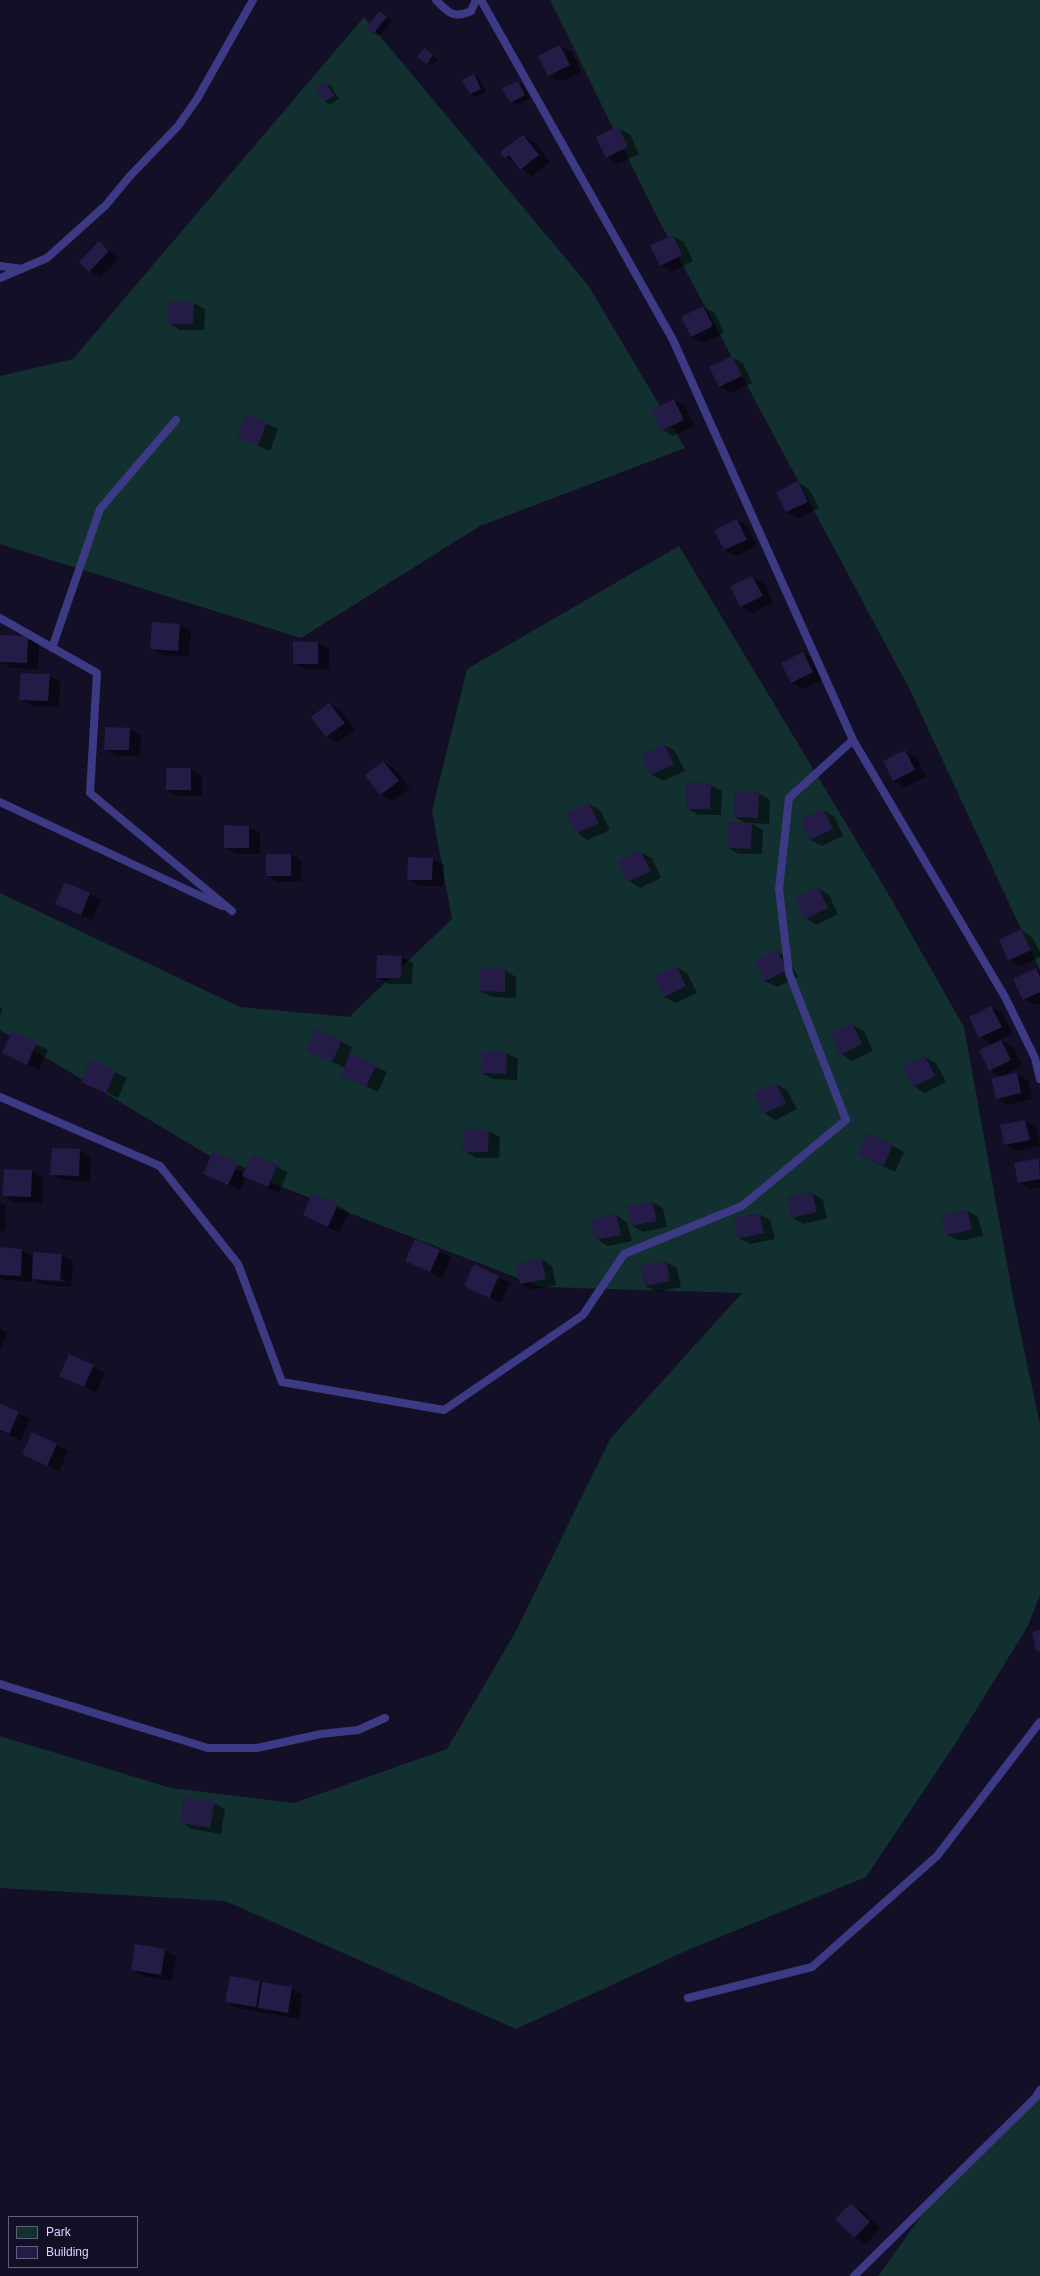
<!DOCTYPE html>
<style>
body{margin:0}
#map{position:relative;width:1040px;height:2276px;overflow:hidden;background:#130f26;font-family:Arial,sans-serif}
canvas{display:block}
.legend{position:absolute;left:8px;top:2216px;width:130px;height:52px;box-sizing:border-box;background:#130f26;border:1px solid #625e7d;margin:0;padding:5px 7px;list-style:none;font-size:12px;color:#d9d4ff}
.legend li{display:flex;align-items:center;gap:8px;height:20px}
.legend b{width:20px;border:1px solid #625e7d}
</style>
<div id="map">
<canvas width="1040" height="2276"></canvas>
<ul class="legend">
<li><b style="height:11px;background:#12302f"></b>Park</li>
<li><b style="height:11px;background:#241b47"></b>Building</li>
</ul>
</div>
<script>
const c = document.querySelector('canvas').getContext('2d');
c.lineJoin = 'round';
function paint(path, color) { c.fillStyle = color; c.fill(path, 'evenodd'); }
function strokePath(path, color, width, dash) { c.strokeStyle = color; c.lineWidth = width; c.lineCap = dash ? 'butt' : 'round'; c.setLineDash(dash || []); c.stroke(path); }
paint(new Path2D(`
 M550 0H1040V970L910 690 657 217Z
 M364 17 588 285 685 448 480 526 301 638 0 544V376L73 359Z
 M679 546 886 890 964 1027 1014 1302 1040 1425V1595L1028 1626 955 1744 866 1877 688 1950 516 2029 225 1901 0 1888V1736L171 1788 294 1803 447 1749 516 1631 610 1439 742 1293 541 1287 225 1165 0 1030V893L240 1007 349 1017 452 919 432 811 467 669Z
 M1040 2087V2276H878L940 2190Z`), '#12302f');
paint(new Path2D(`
 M385 16 392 21 379 36 367 28Z
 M560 46 572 52 581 72 560 82 549 76Z
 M429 53 438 59 432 66 427 63Z
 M474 75 479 78 486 92 476 97 470 94Z
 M518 82 523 85 530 98 516 105 510 102Z
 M326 83 331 86 339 99 330 105 325 102 317 88Z
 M618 128 630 134 639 154 618 164 607 157Z
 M523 136 535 142 550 162 532 176 506 157Z
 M673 236 684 242 693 261 672 272 661 265Z
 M99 243 120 258 101 277 90 271Z
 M194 303 205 309 204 330H180L169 323Z
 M703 307 715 313 724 333 703 343 692 337 682 317Z
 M732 357 743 363 752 383 731 393 720 387 710 367Z
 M674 400 685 406 694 426 673 436 662 430Z
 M246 415 278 429 270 451 238 437Z
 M798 482 809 489 819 508 798 518 786 512Z
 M737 520 748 527 757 546 736 556 725 550 715 531Z
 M752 577 764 583 773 603 752 613 741 606 731 587Z
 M180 625 191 631 189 657 162 655 151 649Z
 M28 637 39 644 38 669 11 668 0 661V654Z
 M318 643 329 649V670L305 669 294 663Z
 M803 653 814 659 824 679 803 689 791 682Z
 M49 675 60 682 59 707 32 706 20 699Z
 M329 704 340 710 355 730 338 743 327 737 312 717Z
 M130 729 141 735 140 756H116L105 749Z
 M664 745 675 751 685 771 663 781 652 775 643 755Z
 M905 751 917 758 926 777 905 787 894 781Z
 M383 762 394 768 410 788 392 801 381 794 366 775Z
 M167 769H191L202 776V796H178L167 790Z
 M710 785 722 791 721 815H698L687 808Z
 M758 793 770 800 769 824 751 823 763 830 762 854H739L728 848 747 824 735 817Z
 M589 804 600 810 610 830 588 840 577 833Z
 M823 810 834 816 843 836 822 846 811 840 802 820Z
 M249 827 260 833V854H236L225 847Z
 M640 852 652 858 661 878 640 888 629 881Z
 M291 855 302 861V882H278L267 875Z
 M432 859 444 865 443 886H419L408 879Z
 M65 883 101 900 92 920 56 903Z
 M818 888 829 895 838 914 817 925 806 918Z
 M1021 930 1032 937 1040 952V957L1020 966 1009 960Z
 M777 951 788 958 798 977 777 987 765 981Z
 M402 957 413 963 412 984H389L377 977Z
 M676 967 687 973 697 993 676 1003 664 997Z
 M1036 969 1040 972V1003L1035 1005 1024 999Z
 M481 970H505L516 977V998L492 997 481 991Z
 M991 1007 1003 1014 1012 1033 1000 1040 1013 1047 1022 1066 1001 1077 990 1070 993 1045 980 1037Z
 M0 1008 3 1009 0 1015Z
 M852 1025 864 1031 873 1051 852 1061 841 1054Z
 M12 1032 48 1050 39 1070 3 1053Z
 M341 1041 352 1047 349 1054 387 1072 378 1092 342 1075 345 1068 307 1050Z
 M506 1053 518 1059 517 1080 493 1079 482 1073Z
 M925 1057 936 1063 946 1082 925 1093 913 1086Z
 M91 1061 127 1078 118 1098 82 1081Z
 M1017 1074 1028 1081 1032 1099 1008 1105 997 1098Z
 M776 1084 787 1090 797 1109 776 1120 764 1113Z
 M1025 1121 1036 1127 1040 1146 1016 1151 1005 1145Z
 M489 1131 500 1137 499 1158H476L464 1151Z
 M868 1134 904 1152 895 1172 859 1155Z
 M53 1149 80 1150 91 1157 90 1182 63 1180 51 1174Z
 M213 1153 247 1169 253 1155 288 1172 279 1193 246 1177 240 1190 204 1173Z
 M1039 1159 1040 1187 1030 1189 1019 1183Z
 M32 1171 43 1178 42 1203 14 1202 3 1195Z
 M812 1193 823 1200 827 1218 803 1224 792 1217Z
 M0 1202 6 1206 5 1231H0Z
 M652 1202 663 1208 667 1227 643 1232 632 1226Z
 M337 1205 349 1212 339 1232 304 1215Z
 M967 1210 978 1217 983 1236 959 1241 947 1234Z
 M759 1214 770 1220 775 1239 750 1244 739 1238Z
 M616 1215 627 1222 632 1241 608 1246 596 1239Z
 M415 1240 451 1257 442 1278 406 1260Z
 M0 1248 22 1250 34 1257 61 1255 73 1261 71 1287 44 1285 32 1278V1282L5 1280 0 1277ZM43 1279 65 1280V1282L43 1281Z
 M541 1259 552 1266 556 1285 533 1290 521 1284Z
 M666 1262 677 1268 681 1287 657 1292 645 1286Z
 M474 1266 510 1283 501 1303 465 1286Z
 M0 1329 7 1333 0 1350Z
 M69 1355 105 1373 96 1393 60 1375Z
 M0 1404 30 1419 21 1440 0 1431Z
 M57 1445 68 1451 59 1471 23 1454Z
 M214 1803 225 1809 221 1834 192 1829 181 1822Z
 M165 1950 176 1957 172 1981 143 1976 132 1970Z
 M259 1982 292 1988 303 1995 299 2019 238 2008 226 2002Z
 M851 2205 863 2211 880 2229 866 2244 854 2237Z`), '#0007');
paint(new Path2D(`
 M379 11 387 17 373 34 366 28Z
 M560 45 570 65 548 76 538 56Z
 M424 48 433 55 427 64 417 57Z
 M474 74 481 89 470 94 462 80Z
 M518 81 525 95 510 103 502 88Z
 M326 82 334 96 324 102 316 88Z
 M618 126 628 147 606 158 596 137Z
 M523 135 539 155 520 170 509 155 505 158 500 152Z
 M673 235 682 255 660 266 650 245Z
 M99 241 109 251 89 272 79 262Z
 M169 301 194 302 193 324H168Z
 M703 306 713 326 691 337 681 317Z
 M732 356 742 376 719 387 709 367Z
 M674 399 684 420 661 431 651 410Z
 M246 414 267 422 258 446 236 437Z
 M798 481 808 502 786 512 776 492Z
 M737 519 747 540 724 550 714 530Z
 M752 576 763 596 740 607 730 586Z
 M152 622 180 624 178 651 150 649Z
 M0 635 28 636 27 663 0 662Z
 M293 641 318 642V664H293Z
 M803 652 813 672 791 683 781 663Z
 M21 673 50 674 48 701 19 700Z
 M329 703 345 723 326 737 311 717Z
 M105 727 130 728 129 750H104Z
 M664 744 674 764 651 775 641 755Z
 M905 750 915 770 893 781 883 761Z
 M383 761 399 781 380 795 365 775Z
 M166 768H191V790H166Z
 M686 783 711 784 710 809H686Z
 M734 792H759L758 818 734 817Z
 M589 803 599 823 576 834 566 813Z
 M823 809 833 829 810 840 800 820Z
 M727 822 752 823 751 849 727 848Z
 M224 825 249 826V848H224Z
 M640 850 651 871 628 882 618 861Z
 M266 854H291V876H266Z
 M408 857 433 858 432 880H407Z
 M65 882 90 893 81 915 55 904Z
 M818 887 828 908 805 919 795 898Z
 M1021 929 1031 950 1008 961 999 940Z
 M777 950 787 970 765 981 755 961Z
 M377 955 402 956 401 978H376Z
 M676 966 686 986 664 997 654 977Z
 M1036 968 1040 977V992L1023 1000 1013 979Z
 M480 969H505V992L480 991Z
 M991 1006 1002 1027 979 1038 969 1017Z
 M852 1023 862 1044 840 1055 830 1034Z
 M316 1029 342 1040 332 1062 306 1051Z
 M12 1031 37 1042 27 1065 2 1053Z
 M1001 1040 1011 1060 989 1071 979 1050Z
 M482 1051 507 1052 506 1074 481 1073Z
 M350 1053 376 1065 366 1087 341 1075Z
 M925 1056 935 1076 913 1087 902 1066Z
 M91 1059 116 1071 106 1093 81 1082Z
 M1017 1073 1021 1093 996 1099 991 1078Z
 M776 1083 786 1103 764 1114 753 1093Z
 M1025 1120 1030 1140 1004 1145 1000 1125Z
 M464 1129 489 1130 488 1152H463Z
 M868 1133 893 1144 884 1166 858 1155Z
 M52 1148 80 1149 79 1176 50 1175Z
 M213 1151 238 1163 228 1185 203 1174Z
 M252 1154 277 1165 268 1187 242 1176Z
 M1039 1158 1040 1179 1018 1183 1014 1163Z
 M4 1169 32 1170 31 1197 2 1196Z
 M812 1192 817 1212 791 1218 787 1197Z
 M312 1193 338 1204 328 1227 303 1215Z
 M652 1201 657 1221 631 1226 627 1206Z
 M967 1209 972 1230 946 1235 942 1215Z
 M759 1213 764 1233 738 1239 734 1218Z
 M616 1214 621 1235 595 1240 591 1219Z
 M415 1239 440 1250 430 1272 405 1261Z
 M0 1247 22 1249 21 1276 0 1275Z
 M33 1252 62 1254 60 1281 32 1279Z
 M541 1258 546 1279 520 1284 516 1264Z
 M666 1261 670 1281 645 1286 640 1266Z
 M474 1264 499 1276 489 1298 464 1286Z
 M69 1354 94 1365 84 1387 59 1376Z
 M0 1403 19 1412 9 1434 0 1430Z
 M32 1432 57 1444 47 1466 22 1454Z
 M1040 1630V1651L1036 1652 1032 1632Z
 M184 1797 215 1802 210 1828 180 1823Z
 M135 1944 165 1949 161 1975 131 1970Z
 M230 1976 260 1981 256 2007 225 2002Z
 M262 1982 292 1987 288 2013 258 2008Z
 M851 2203 870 2222 854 2238 835 2219Z`), '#241b47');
strokePath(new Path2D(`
 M436 0C449 13 453 19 471 11L476 0
 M481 0 673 340 853 740 1005 997 1035 1058 1040 1079
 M0 266 22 269
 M0 278 47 258 106 205 129 177 178 126 197 99 253 0
 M0 618 97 673 90 793 232 911
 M52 648 100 509 176 420
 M0 802 222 906
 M0 1097 160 1166 238 1264 282 1382 444 1410 583 1315 624 1254 742 1206 846 1120 789 973 779 889 789 798 853 740
 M0 1684 208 1748H257L321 1734 358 1730 385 1718
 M688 1998 812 1967 937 1856 1040 1722
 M854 2276 1036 2097 1040 2090`), '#3d3a85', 8);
</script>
